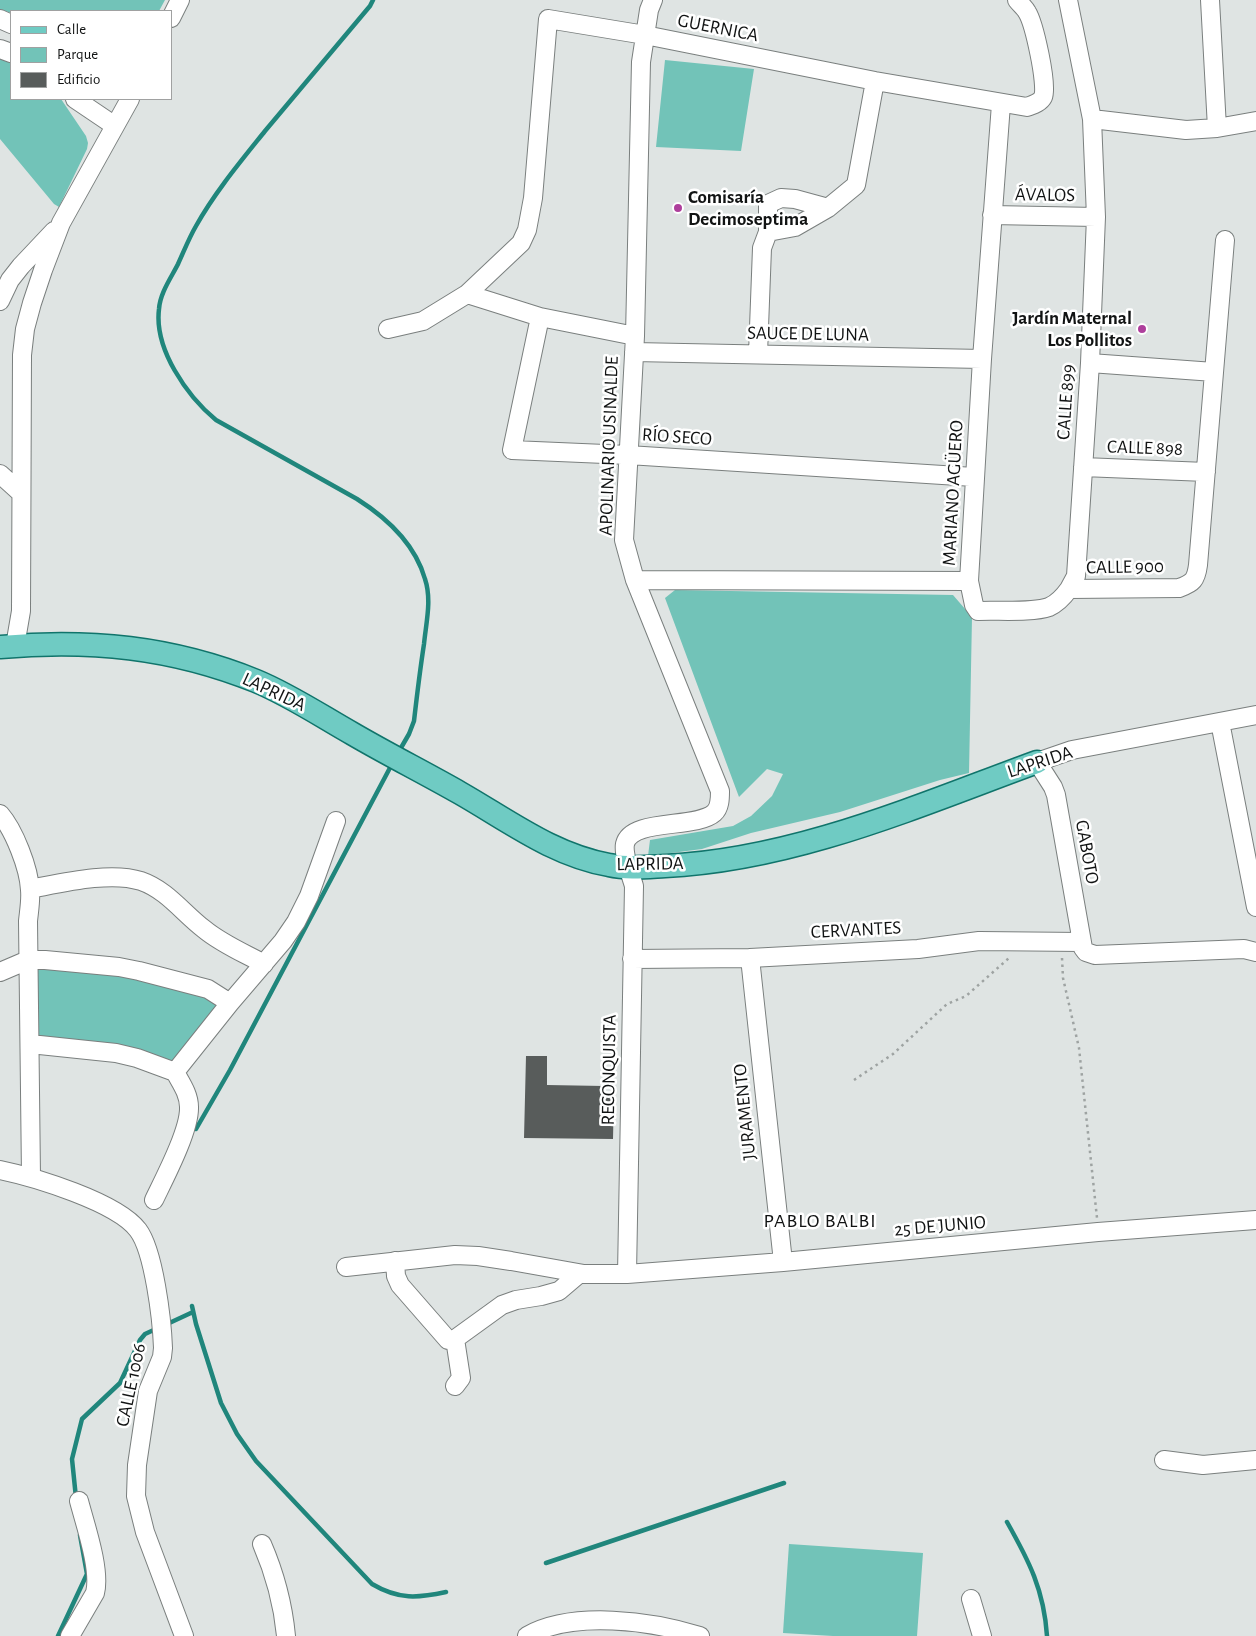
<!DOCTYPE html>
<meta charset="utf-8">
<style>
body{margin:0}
#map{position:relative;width:1256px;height:1636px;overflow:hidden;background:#dfe4e3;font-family:"Alegreya Sans",sans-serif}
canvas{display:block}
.legend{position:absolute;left:10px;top:10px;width:162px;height:90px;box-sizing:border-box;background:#fff;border:1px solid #a0a1a1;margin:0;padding:6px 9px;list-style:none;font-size:15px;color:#111313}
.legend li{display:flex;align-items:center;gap:10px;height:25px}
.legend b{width:25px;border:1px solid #a0a1a1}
</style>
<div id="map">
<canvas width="1256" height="1636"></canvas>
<ul class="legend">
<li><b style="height:6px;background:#6fcbc3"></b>Calle</li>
<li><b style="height:14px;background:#72c3b8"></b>Parque</li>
<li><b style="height:14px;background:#585c5b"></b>Edificio</li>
</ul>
</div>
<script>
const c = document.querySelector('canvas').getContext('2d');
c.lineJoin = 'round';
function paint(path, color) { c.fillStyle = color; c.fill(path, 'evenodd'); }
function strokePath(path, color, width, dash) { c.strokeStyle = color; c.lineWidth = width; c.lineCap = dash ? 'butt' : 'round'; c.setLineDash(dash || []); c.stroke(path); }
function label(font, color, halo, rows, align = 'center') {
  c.font = font + ' "Alegreya Sans",sans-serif'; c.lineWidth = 5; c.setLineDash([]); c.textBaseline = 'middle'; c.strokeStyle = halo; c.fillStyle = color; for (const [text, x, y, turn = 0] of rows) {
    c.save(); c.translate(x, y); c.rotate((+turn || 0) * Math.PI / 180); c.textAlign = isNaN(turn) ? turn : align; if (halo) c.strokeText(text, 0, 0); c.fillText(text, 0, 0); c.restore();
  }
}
paint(new Path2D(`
 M0 0H165L159 11H11V13L0 9Z
 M0 58 11 62V99H61L86 136 88 143 87 149 59 207 54 204 0 139Z
 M665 60 754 69 741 151 656 147Z
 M675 590 953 595 972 617 969 773 940 780 840 812 751 833 702 849 648 856 650 840 733 826 751 816 772 796 783 774 767 769 739 797 665 598Z
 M38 965 146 979 217 1001 219 1003 176 1063 39 1037 37 1035 32 970Z
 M789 1544 923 1553 917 1636H833L783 1633Z`), '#72c3b8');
strokePath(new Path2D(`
 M373 0 370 6C335 48 300 89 265 131 241 161 215 192 196 226 189 238 184 251 178 264 171 278 160 293 159 309 154 349 187 396 216 420L357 499C387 518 415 544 425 579 432 600 426 623 424 644 420 670 417 695 414 721L409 734 398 753
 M196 1129 230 1070 392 764
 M192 1306 196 1324 221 1403 237 1434 256 1461 372 1584C399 1600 418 1598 446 1592
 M165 1325 193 1312
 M76 1498 72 1459 82 1419 120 1383 140 1340 145 1334 158 1328
 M1007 1522C1029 1561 1044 1590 1047 1636
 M546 1563 784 1483
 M58 1636 87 1574 80 1535`), '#20867c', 4.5);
paint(new Path2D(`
 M526 1056H547V1085L604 1086V1092H614L613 1139 524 1138Z`), '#585c5b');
const minor = new Path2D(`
 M1068 0 1092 119 1096 217 1090 363 1076 576 1069 589
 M1210 0 1217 128
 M171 18 180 0
 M0 19 11 24
 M0 49 11 53
 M75 99 115 126
 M1001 104 982 359 969 581 974 605 978 611C997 610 1032 613 1049 607 1058 603 1064 596 1069 589L1179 588C1193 583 1196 580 1198 565L1225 240
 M1092 119 1186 130 1217 128 1256 121
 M992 215 1096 217
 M768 232 795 227 828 208 856 185 875 81
 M467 294 521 243 527 230 533 198 548 19 645 35 875 81 1027 107C1032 105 1040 103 1043 97 1048 85 1034 23 1027 12 1025 8 1020 4 1017 0
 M0 301 10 280 21 266 54 231
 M540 317 512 450 628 455 974 477
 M388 329 423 321 467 294 540 317 635 336
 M634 352 982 359
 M758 354 762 248 768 232V204L781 198 795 199 828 208
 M1090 363 1214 372
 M1083 467 1206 472
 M0 474 21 493
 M635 580 969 581
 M15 646 21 611 22 355 25 329 32 303 43 270 61 223 130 99
 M1256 715 1072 750 1037 762 1053 787 1056 795 1083 948 1086 952 1095 955 1244 949 1256 952
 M1220 722 1256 907
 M0 814C14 830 29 868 30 890 31 900 29 911 28 921L31 1177
 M30 889C62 883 110 871 141 881 167 890 183 913 204 929 222 944 244 953 264 964
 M750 958 783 1262
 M632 959 750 958 918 949 979 941 1082 942
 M0 972 28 960H45L119 967 139 971 208 989 230 1003
 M30 1044 116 1053 137 1058 175 1072C181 1083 189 1094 189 1107 190 1130 164 1179 154 1200
 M175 1072 230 1003 283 941 296 922 309 896 336 821
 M0 1170C34 1177 117 1202 138 1230 154 1251 162 1320 163 1348L162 1357 148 1391 137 1465 136 1496 145 1532 184 1636
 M395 1261 396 1276 400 1285 448 1340 455 1339 502 1305 516 1300 541 1296 559 1291 579 1274
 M346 1267 455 1255 478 1256 511 1261 584 1274H627L783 1262 1098 1232 1256 1220
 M627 1274 634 886C631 876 623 854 625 844 631 818 696 829 714 813 720 808 720 798 720 791L635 580 624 540 635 336 641 62 649 10 653 0
 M455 1339 461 1378 455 1386
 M1164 1460 1203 1465 1256 1460
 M262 1544C275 1574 283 1604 286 1636
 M971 1599 982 1636
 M70 1636 95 1593C101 1570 85 1524 79 1501
 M527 1636C573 1610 652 1621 700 1636`);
const major = new Path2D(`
 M0 647C89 639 172 647 256 681 290 695 321 716 353 734 389 755 425 773 460 793 509 821 553 855 609 865 627 869 646 867 665 866 794 860 917 806 1037 762`);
strokePath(minor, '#7a7f7e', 20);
strokePath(major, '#10746b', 25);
strokePath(new Path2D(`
 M1062 958 1063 978 1079 1048 1097 1218
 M854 1080 893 1054 947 1004 966 996 1009 958`), '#9ea3a2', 2.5, [2.5, 4]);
strokePath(minor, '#fff', 18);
strokePath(major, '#6fcbc3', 22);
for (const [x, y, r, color] of [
 [678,208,5,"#ae3f9c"],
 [1142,329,5,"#ae3f9c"]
]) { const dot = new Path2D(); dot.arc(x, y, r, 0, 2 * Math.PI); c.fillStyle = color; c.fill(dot); strokePath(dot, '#fff', 2); }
label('19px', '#111313', '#fff', [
 ["GUERNICA",718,28,11],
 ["ÁVALOS",1045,195,1],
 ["SAUCE DE LUNA",808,334,1],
 ["CALLE 899",1066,402,-86],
 ["RÍO SECO",677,437,4],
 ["APOLINARIO USINALDE",609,446,-88],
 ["CALLE 898",1145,448,2],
 ["MARIANO AGÜERO",953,493,-87],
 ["CALLE 900",1125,567,-1],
 ["LAPRIDA",274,692,25],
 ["LAPRIDA",1040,762,-18],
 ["GABOTO",1087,852,80],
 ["LAPRIDA",650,864,-1],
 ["CERVANTES",856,930,-3],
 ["RECONQUISTA",609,1070,-89],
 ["JURAMENTO",745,1112,-96],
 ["25 DE JUNIO",940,1226,-5],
 ["CALLE 1006",131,1385,-78]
]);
label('bold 19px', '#111313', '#fff', [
 ["Comisaría",688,197],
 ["Decimoseptima",688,219],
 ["Jardín Maternal",1132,318,"right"],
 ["Los Pollitos",1132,340,"right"]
], 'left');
c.letterSpacing = '1px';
label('20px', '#111313', '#fff', [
 ["PABLO BALBI",820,1221]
]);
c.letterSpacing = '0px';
</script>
